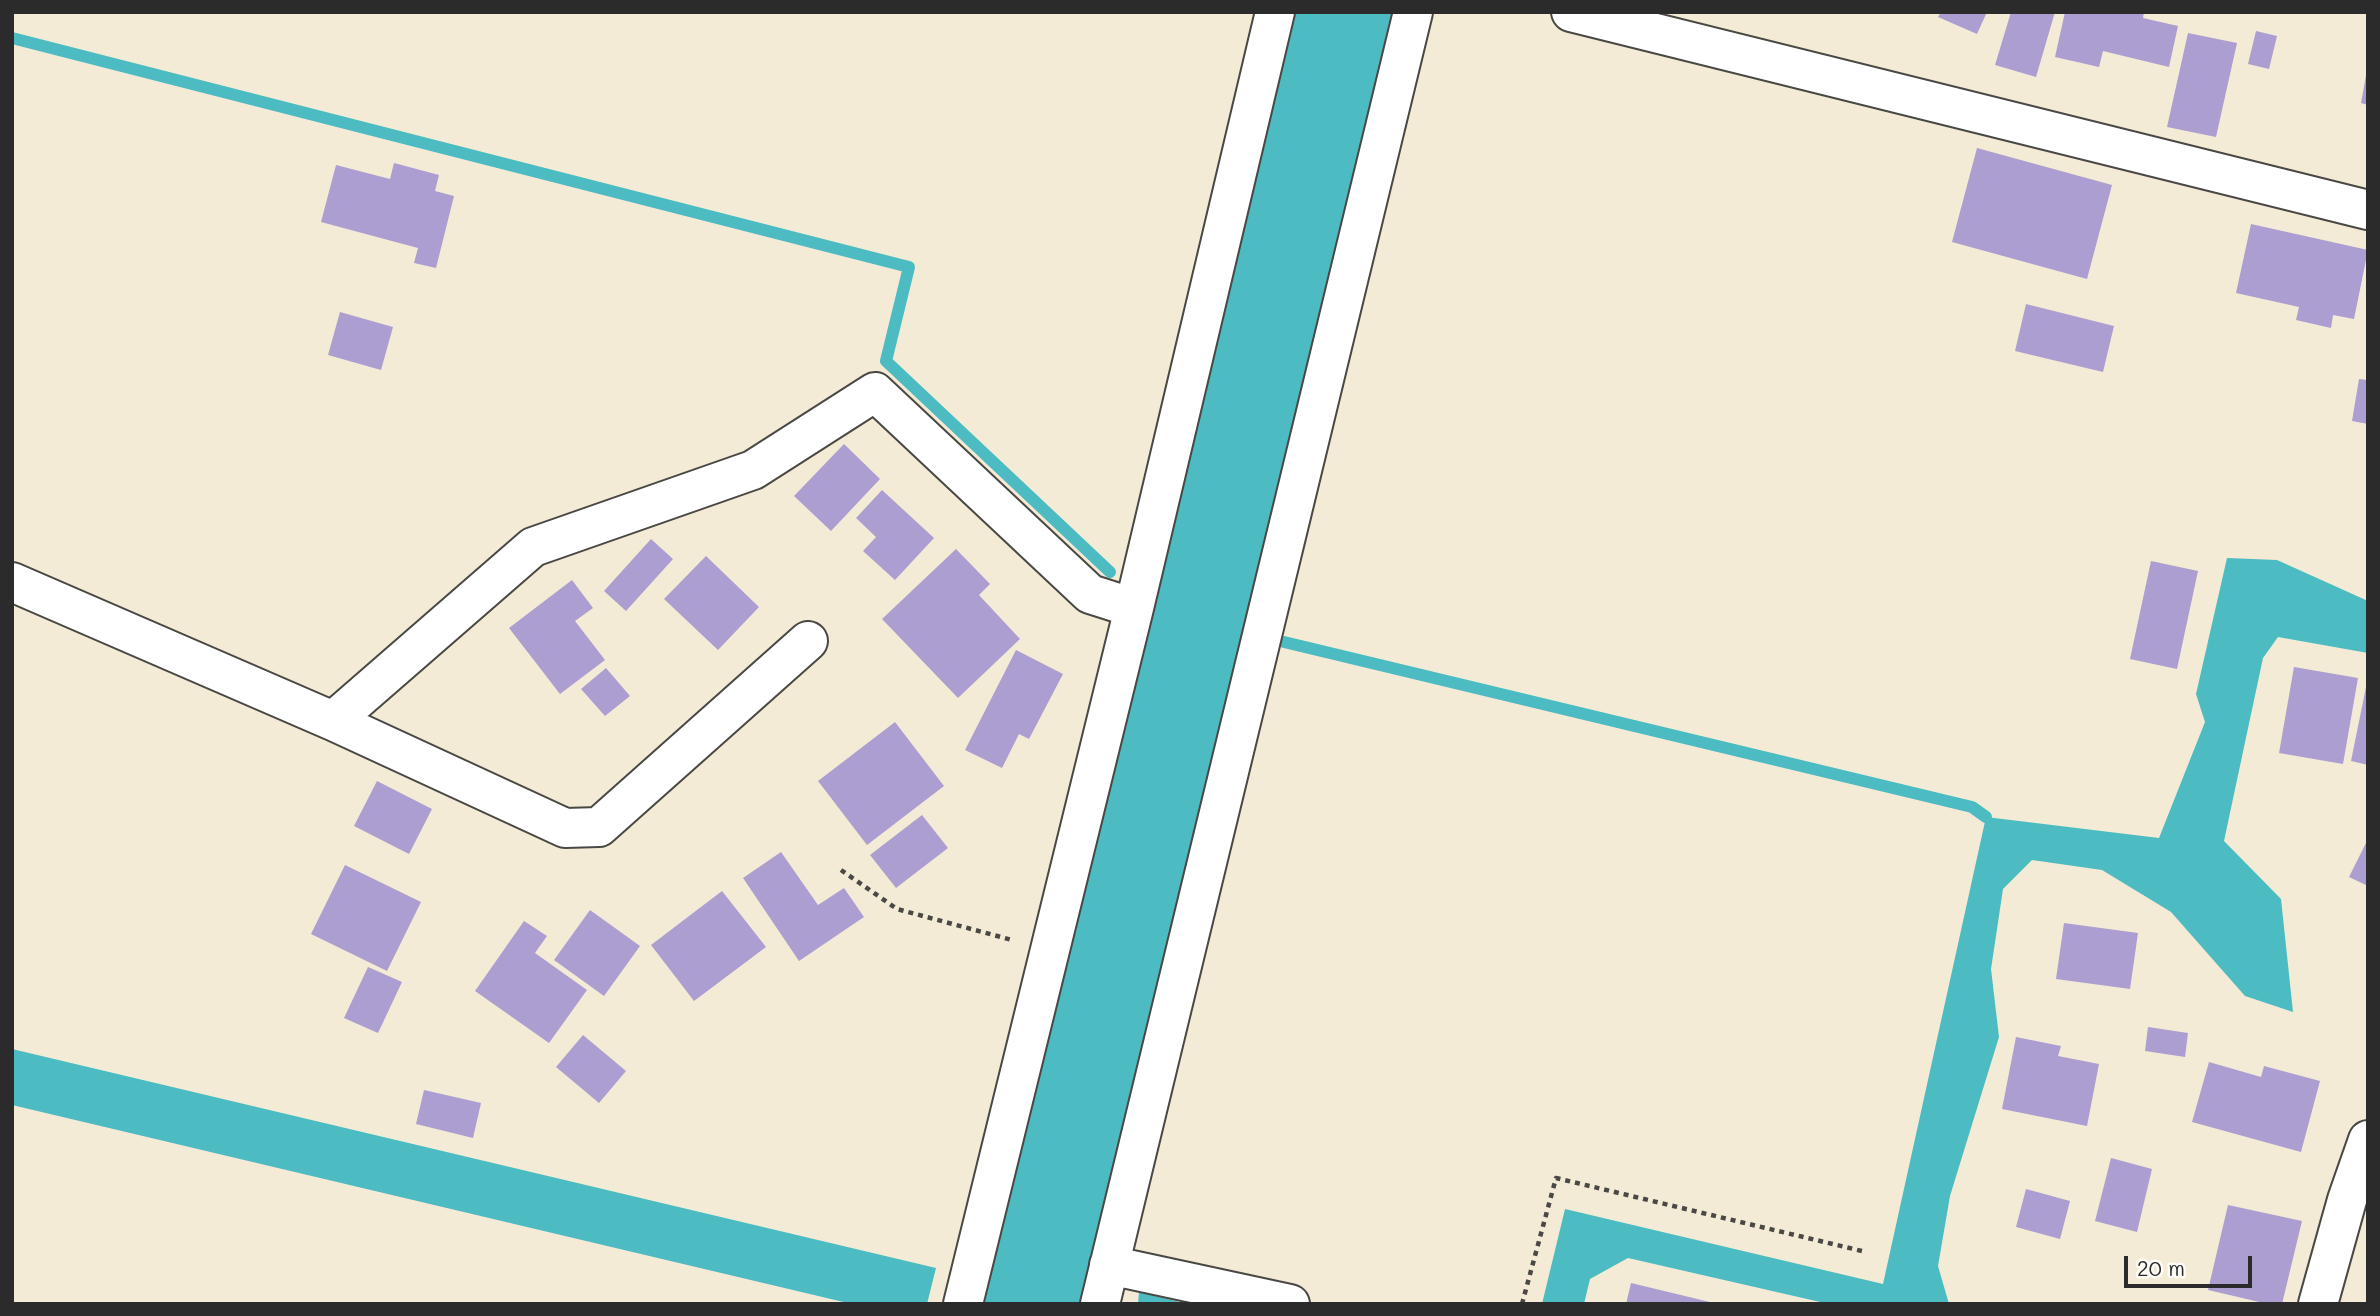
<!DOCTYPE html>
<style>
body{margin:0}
#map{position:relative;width:2380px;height:1316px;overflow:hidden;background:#f3ebd5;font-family:Mali,sans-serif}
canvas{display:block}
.frame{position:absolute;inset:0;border:14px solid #2b2b2b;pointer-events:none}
.scale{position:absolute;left:2124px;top:1256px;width:128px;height:32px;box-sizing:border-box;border:4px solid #2b2b2b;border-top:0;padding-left:9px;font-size:21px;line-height:24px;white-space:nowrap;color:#2b2b2b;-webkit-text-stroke:5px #fdfcf7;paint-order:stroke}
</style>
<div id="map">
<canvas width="2380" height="1316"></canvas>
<div class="frame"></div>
<div class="scale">20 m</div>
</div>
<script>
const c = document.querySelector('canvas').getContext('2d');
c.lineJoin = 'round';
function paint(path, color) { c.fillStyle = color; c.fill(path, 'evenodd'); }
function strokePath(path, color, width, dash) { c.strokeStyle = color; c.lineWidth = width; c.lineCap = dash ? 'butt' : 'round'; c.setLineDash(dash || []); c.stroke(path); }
paint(new Path2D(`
 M1294 12H1394L1081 1304H982Z
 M2227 558 2277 560 2368 601V653L2278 637 2263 658 2224 841 2281 899 2293 1012 2245 996 2171 912 2102 870 2032 860 2003 889 1991 969 1999 1037 1950 1196 1938 1266 1949 1304H1829L1628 1258 1590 1279 1584 1304H1542L1565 1209 1883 1284 1986 817 2159 838 2205 722 2196 694Z
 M12 1049 936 1268 927 1304H852L12 1105Z
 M1139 1292 1188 1304H1138Z`), '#4cbbc2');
strokePath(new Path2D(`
 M12 38 909 267 886 361 1110 572
 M1284 642 1972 807 1986 817`), '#4cbbc2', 12);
paint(new Path2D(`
 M1941 12H1987L1977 34 1938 17Z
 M2011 12H2055L2036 77 1995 65Z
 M2065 12H2144L2143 18 2178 26 2169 67 2103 51 2099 67 2055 57Z
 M2256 31 2277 36 2269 69 2248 64Z
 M2188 33 2237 43 2216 137 2167 127Z
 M2366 75 2368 76V105L2361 103Z
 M1977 148 2112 185 2087 279 1952 242Z
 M394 163 439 175 435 191 454 196 436 268 414 263 418 248 321 222 336 165 390 179Z
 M2251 224 2368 250 2354 319 2333 315 2331 328 2296 320 2299 307 2236 293Z
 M2026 304 2114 326 2103 372 2015 351Z
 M340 312 393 327 381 370 328 355Z
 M2359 379 2368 380V424L2352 421Z
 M844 444 880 479 831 531 794 496Z
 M882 490 934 538 895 580 863 551 876 537 856 518Z
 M651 539 673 559 626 611 604 591Z
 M956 549 990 584 979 595 1020 639 958 698 882 619Z
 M706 556 759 607 718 650 664 599Z
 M2151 561 2198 571 2177 669 2130 659Z
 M572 580 593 608 575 621 605 660 560 694 509 628Z
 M1016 650 1063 674 1029 739 1019 734 1002 768 965 750Z
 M2294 667 2358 678 2343 764 2279 753Z
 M606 668 630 696 605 716 581 689Z
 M2367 682 2368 683V765L2351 761Z
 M895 722 944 786 867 845 818 781Z
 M377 781 432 809 409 854 354 826Z
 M922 815 948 848 896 888 870 855Z
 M2368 839V886L2349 877Z
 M781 852 818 905 844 888 864 917 799 961 743 878Z
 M345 865 421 902 387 971 311 934Z
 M722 891 766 947 694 1001 651 945Z
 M590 910 640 946 604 996 554 960Z
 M524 921 547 936 535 953 587 990 549 1043 475 991Z
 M2064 923 2138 933 2130 989 2056 979Z
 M368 967 402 982 378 1033 344 1018Z
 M2148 1027 2188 1033 2185 1057 2145 1051Z
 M583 1035 626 1071 599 1103 556 1067Z
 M2016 1037 2061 1046 2058 1056 2099 1064 2087 1126 2002 1109Z
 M2209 1062 2261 1077 2264 1066 2320 1081 2301 1152 2192 1122Z
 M424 1090 481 1103 473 1138 416 1124Z
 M2111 1158 2152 1169 2137 1232 2095 1221Z
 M2026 1189 2070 1201 2060 1239 2016 1227Z
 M2228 1205 2302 1221 2282 1304H2268L2208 1290Z
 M1631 1283 1714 1303V1304H1626Z`), '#ac9ed0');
const minor = new Path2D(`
 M1571 12 2368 210
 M12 582 333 721 565 828 599 827 808 641
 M333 721 533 547 753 470 875 392 1090 594 1134 608
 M1109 1265 1290 1304
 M963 1304 1134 608 1275 12
 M1100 1304 1413 12
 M2318 1304 2347 1200 2368 1140`);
strokePath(minor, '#494844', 42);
strokePath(new Path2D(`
 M841 870 897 909 1012 940
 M1522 1304 1556 1178 1862 1251`), '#494844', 4.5, [5, 5]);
strokePath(minor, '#fff', 38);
</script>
